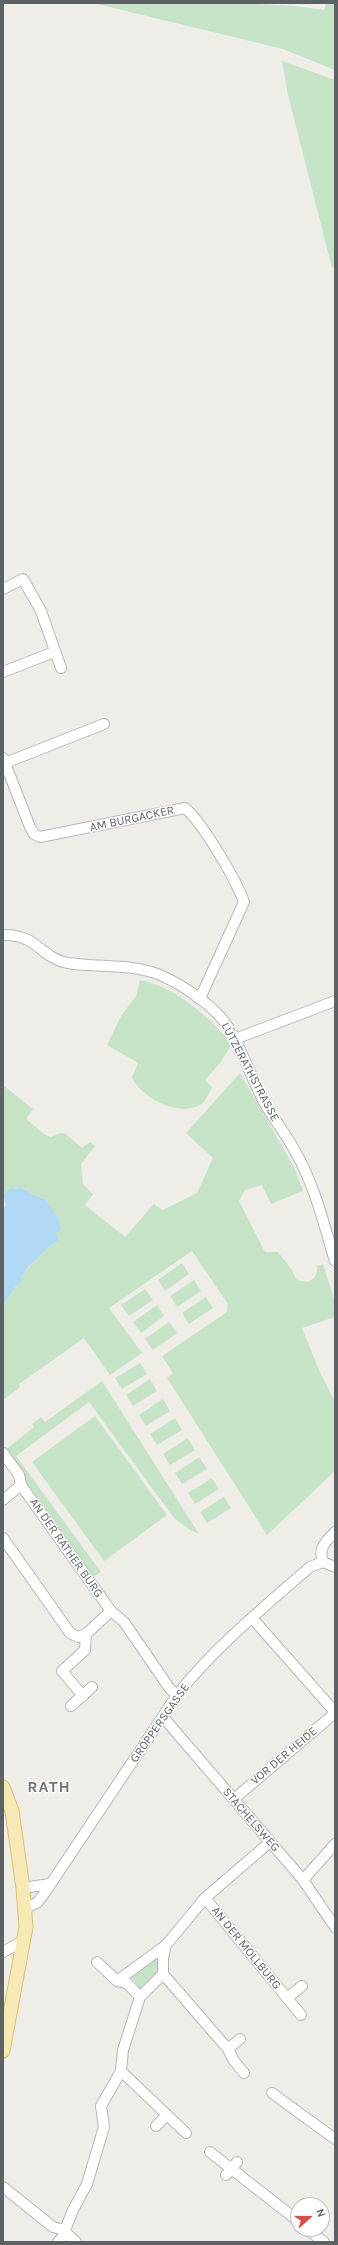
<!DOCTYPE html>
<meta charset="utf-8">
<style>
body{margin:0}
#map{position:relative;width:338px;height:2245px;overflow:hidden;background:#efede7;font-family:Karla,sans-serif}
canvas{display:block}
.frame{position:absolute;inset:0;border:4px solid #5e6265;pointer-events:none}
.north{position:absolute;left:290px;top:2197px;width:40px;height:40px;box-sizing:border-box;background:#fff;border:1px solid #bfc0c1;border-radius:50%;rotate:69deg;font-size:11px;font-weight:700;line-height:16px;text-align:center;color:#5e6265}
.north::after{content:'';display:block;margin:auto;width:14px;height:18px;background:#d44f47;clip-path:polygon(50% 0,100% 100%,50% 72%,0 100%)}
</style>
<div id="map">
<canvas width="338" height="2245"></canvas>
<div class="frame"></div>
<div class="north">N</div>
</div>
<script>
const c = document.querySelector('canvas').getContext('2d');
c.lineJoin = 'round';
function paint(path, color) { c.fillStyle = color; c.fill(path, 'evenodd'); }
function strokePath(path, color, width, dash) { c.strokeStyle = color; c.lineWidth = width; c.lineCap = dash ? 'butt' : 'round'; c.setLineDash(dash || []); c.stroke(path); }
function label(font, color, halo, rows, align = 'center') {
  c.font = font + ' Karla,sans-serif'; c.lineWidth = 3; c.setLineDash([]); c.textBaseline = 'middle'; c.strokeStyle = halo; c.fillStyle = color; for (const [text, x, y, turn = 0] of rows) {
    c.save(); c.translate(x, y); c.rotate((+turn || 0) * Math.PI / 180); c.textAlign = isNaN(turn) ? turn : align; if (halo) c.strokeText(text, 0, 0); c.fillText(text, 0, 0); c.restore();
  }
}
paint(new Path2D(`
 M93 3H239L295 6 324 10 326 3H335V70L283 49Z
 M282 61 335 80V266L332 268 288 95Z
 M140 980C176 987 209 1017 232 1044L220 1063 205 1080 212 1087C209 1093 205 1103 200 1105 178 1117 142 1098 132 1078L138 1063 107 1045 121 1016 136 996Z
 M240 1073 294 1167 303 1191 271 1204 262 1185 245 1190 239 1201 265 1252H278L292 1270 296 1279C307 1286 319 1279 317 1266L323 1264 335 1302V1317L302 1328 318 1368 335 1402V1471L267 1535 167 1378 173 1373 162 1356 227 1312 228 1304 192 1251 109 1308 142 1353 110 1375 84 1338 19 1384 20 1387 3 1400V1301H6L16 1286 23 1282 20 1277C32 1264 44 1250 58 1240L56 1233 60 1223 45 1199C36 1197 28 1191 20 1187L3 1194V1085L33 1109 26 1119 44 1134 51 1137 61 1133 66 1134 82 1148 90 1142 95 1146 81 1164 83 1184 93 1194 85 1205 125 1237 154 1204 163 1210 197 1193 213 1158 186 1133Z
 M182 1263 189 1274 165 1291 158 1280Z
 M194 1280 201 1291 177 1307 170 1296Z
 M145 1289 153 1300 129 1316 121 1305Z
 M206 1297 213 1308 189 1324 182 1313Z
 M157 1305 164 1316 141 1333 133 1322Z
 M169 1322 177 1333 153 1350 145 1339Z
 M140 1363 147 1374 122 1389 115 1378Z
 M150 1379 157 1391 133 1406 126 1395Z
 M102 1381 199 1534 190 1530 174 1518 89 1402 16 1456 101 1572 93 1577 3 1452 34 1427 32 1424 41 1417 45 1422Z
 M163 1399 170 1411 146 1426 139 1415Z
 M95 1416 167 1515 104 1561 32 1462Z
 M175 1418 182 1430 157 1445 150 1434Z
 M188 1438 195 1450 170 1465 163 1454Z
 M199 1457 207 1469 182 1484 175 1473Z
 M212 1478 219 1489 195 1504 188 1493Z
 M224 1497 231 1508 207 1523 200 1512Z
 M160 1955 156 1976 141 1990 131 1976Z`), '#c7e3c7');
paint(new Path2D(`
 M20 1187C28 1191 36 1197 45 1199L59 1219 61 1230 56 1233 59 1240C47 1247 40 1257 30 1265 26 1269 25 1274 20 1277L23 1282 16 1286 6 1301H3V1209L6 1205 3 1194 11 1188 15 1189Z`), '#b1d9f5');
const minor = new Path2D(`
 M3 589 23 579 41 611 61 668
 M3 672 54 652
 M3 758 30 827 34 834 40 837 185 808C203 823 236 880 244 902L202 994 198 998
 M5 763 104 724
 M3 935C38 934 40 958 68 963 98 968 131 963 160 975 183 985 218 1008 230 1030 243 1053 252 1079 264 1102 273 1119 287 1135 296 1153 315 1186 324 1225 335 1261
 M235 1039 335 1001
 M3 1453 19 1475 21 1485 111 1611 124 1622 170 1689 177 1695
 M3 1500 21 1485
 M3 1538 70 1633 78 1637 86 1634 111 1611
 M323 1562C318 1548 325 1542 335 1532
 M252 1618 335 1712
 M83 1696 62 1671 85 1650 86 1634
 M71 1706 92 1687
 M163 1717 303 1880 335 1927
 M234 1799 335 1713
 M270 1842 205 1898 301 2015
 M303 1880 335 1844
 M23 1888 50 1884
 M25 1908 37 1903 44 1894 177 1695C215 1647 264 1607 310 1567L323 1562 335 1567
 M166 1945 163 1958V1974L140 1997 127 1983 117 1981 166 1945 205 1898
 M3 1952 25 1940
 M97 1962 117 1981
 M163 1974 228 2049 234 2061 244 2073
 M140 1997 123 2050 121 2071 186 2133
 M287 1998 302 1986
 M228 2049 240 2039
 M272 2093 335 2139
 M156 2126 167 2115
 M210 2152 298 2221
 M226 2175 237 2162
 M3 2187 53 2227 65 2230
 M307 2229 324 2242
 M58 2242 66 2233
 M76 2242 66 2233 65 2230 73 2210 87 2184 104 2127 101 2106 121 2071`);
const major = new Path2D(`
 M3 1787 12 1811 23 1888 26 1927 3 2051`);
strokePath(minor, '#b4b7ba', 12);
strokePath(major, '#e0be6e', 15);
strokePath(minor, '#fff', 10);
strokePath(major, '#f5e9b5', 13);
label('12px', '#5e6265', '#fff', [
 ["AM BURGACKER",132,819,-12],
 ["LÜTZERATHSTRASSE",250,1072,62],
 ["AN DER RATHER BURG",66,1548,55],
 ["GRÖPPERSGASSE",160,1723,-55],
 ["VOR DER HEIDE",284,1756,-40],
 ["STACHELSWEG",251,1820,49],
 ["AN DER MOLLBURG",246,1948,51]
]);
c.letterSpacing = '1px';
label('bold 16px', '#6f7377', '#fff', [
 ["RATH",49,1787]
]);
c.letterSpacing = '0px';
</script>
